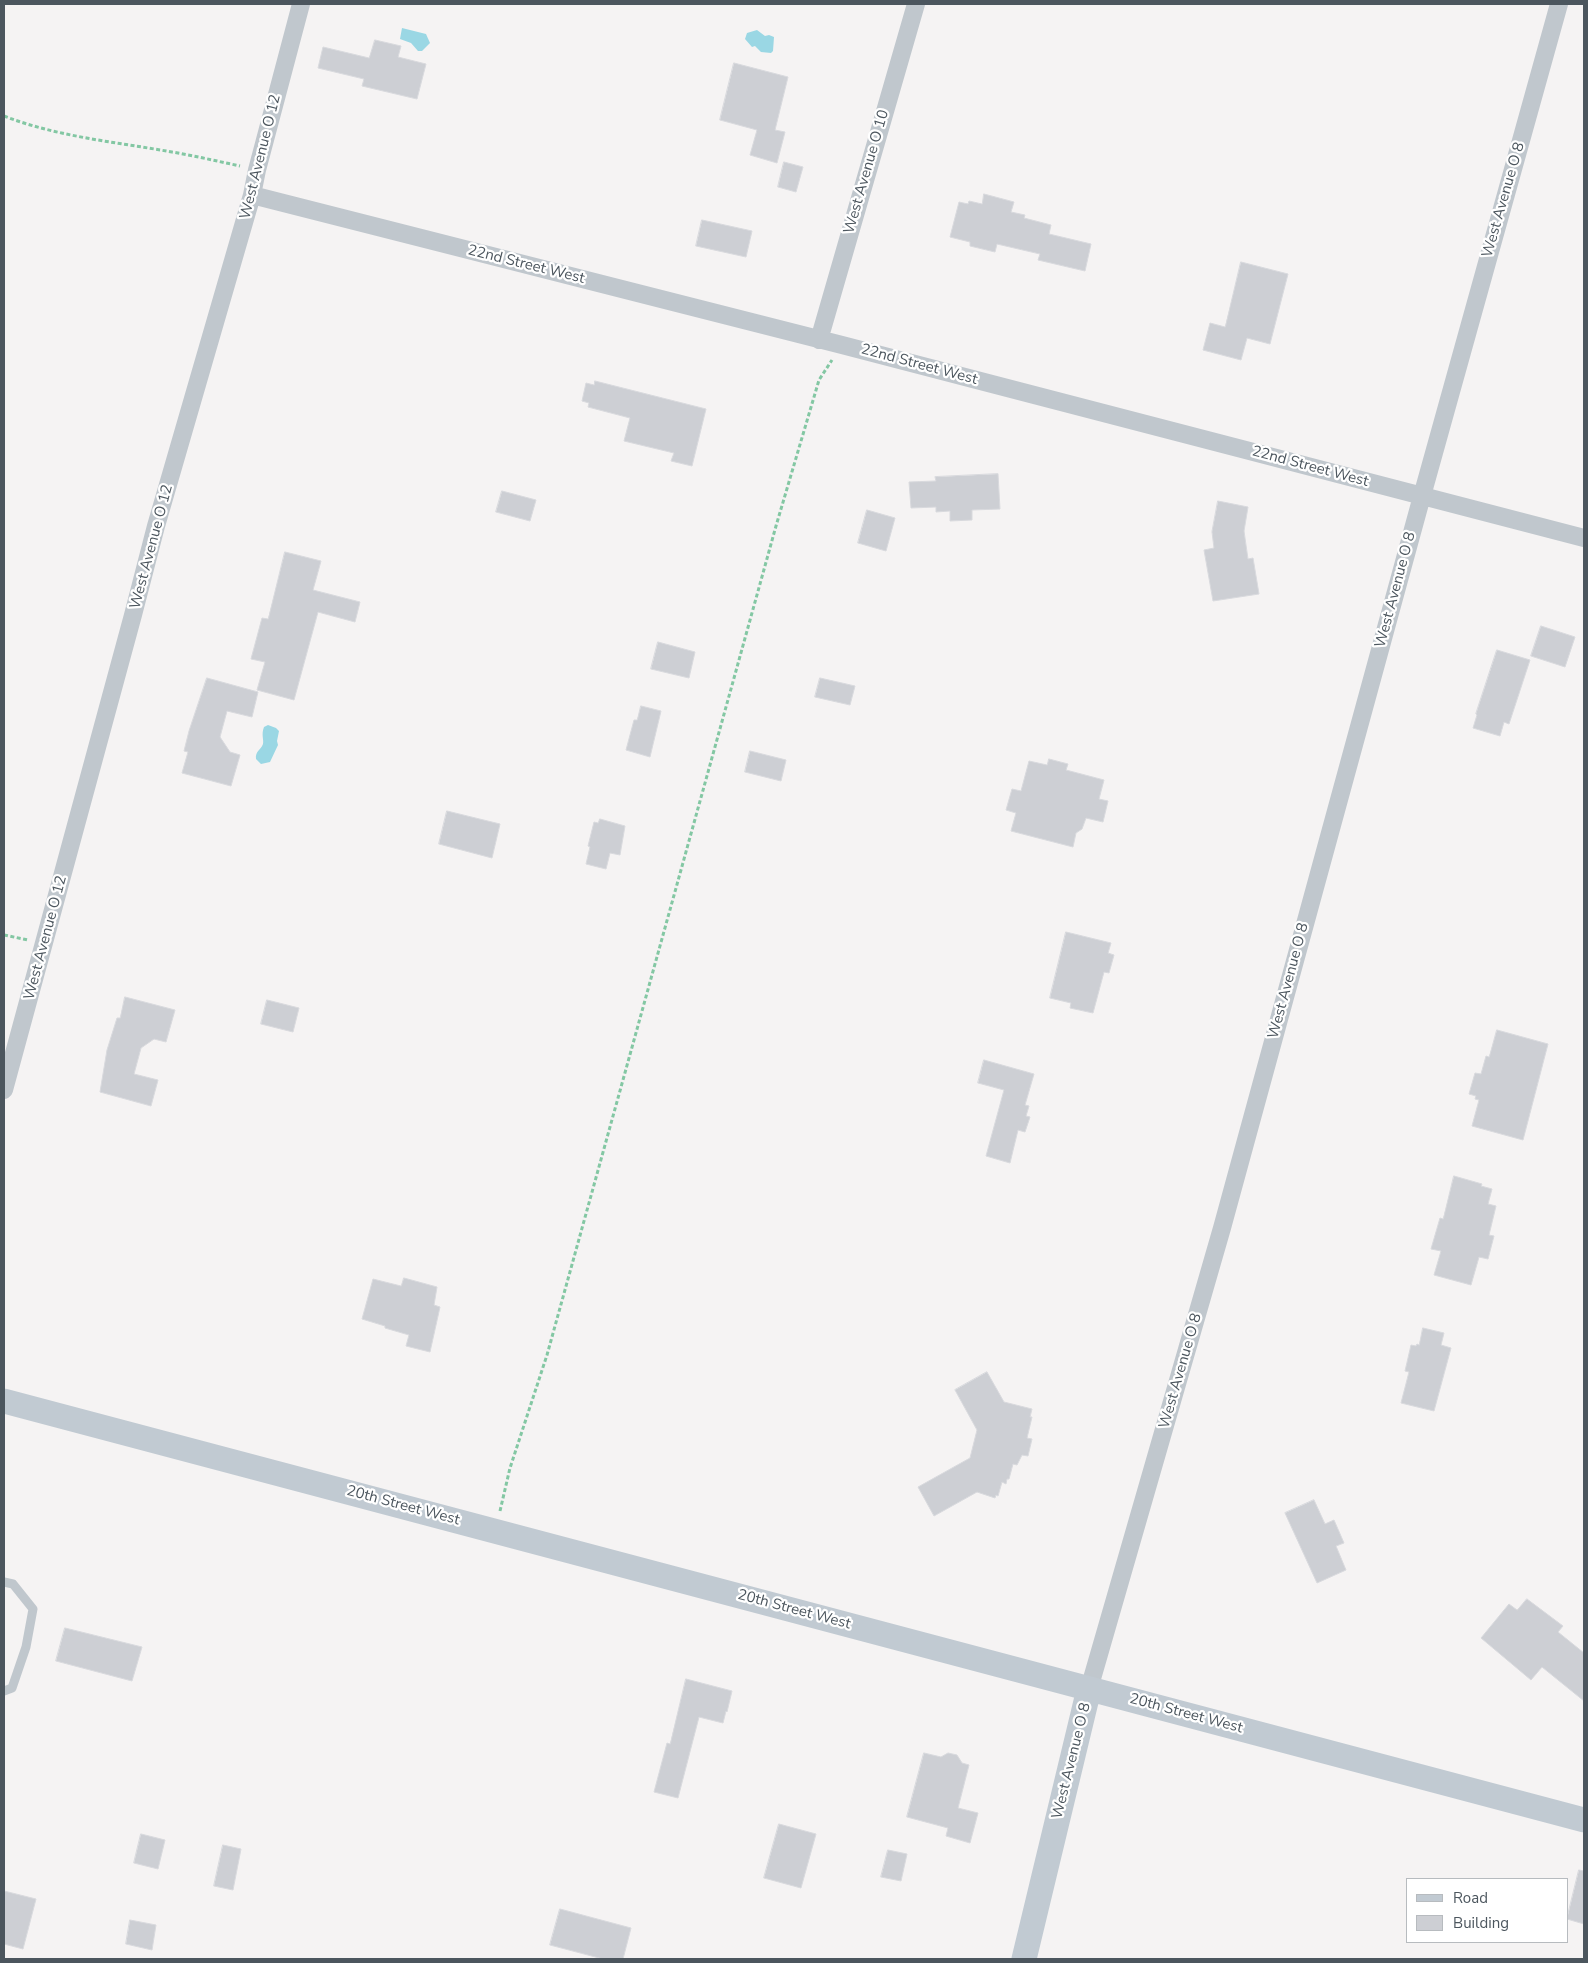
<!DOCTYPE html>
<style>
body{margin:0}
#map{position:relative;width:1588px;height:1963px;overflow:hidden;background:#f5f3f3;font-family:"Nunito Sans",sans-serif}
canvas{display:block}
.frame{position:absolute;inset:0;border:5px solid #4c565e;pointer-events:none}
.legend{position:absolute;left:1406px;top:1878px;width:162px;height:65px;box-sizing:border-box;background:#fff;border:1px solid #b7bbbf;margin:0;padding:6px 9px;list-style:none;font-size:15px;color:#4c565e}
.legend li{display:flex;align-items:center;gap:10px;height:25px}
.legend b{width:25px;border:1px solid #b7bbbf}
</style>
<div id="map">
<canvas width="1588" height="1963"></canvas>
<div class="frame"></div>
<ul class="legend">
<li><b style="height:6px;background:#c1cad2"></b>Road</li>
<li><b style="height:14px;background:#cdcfd4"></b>Building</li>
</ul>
</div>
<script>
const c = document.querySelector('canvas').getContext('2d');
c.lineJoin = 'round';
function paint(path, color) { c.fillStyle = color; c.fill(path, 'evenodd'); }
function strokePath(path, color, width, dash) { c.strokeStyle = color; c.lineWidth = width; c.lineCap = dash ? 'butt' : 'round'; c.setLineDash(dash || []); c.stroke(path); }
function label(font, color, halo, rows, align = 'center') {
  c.font = font + ' "Nunito Sans",sans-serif'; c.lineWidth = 4.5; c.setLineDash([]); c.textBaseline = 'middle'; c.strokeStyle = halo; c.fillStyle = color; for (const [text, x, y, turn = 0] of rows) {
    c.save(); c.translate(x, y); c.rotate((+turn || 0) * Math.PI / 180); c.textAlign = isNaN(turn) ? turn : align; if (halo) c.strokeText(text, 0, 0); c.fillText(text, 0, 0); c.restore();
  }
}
paint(new Path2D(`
 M402 28 426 34 430 43 422 51H418L411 43 400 39Z
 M757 30 765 36 769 35 774 37 773 51 771 53 761 52 755 46 752 47 745 39 747 33Z
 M268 725 276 728 279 731 277 741 278 745 270 762 261 764 256 759C255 751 261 750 263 744 264 739 261 735 264 727Z`), '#9ad7e4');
const building = new Path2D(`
 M375 40 401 46 398 57 426 64 417 99 362 86 364 79 318 68 323 47 369 58Z
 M734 63 788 77 775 130 785 132 777 163 750 155 757 130 720 120Z
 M784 162 803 167 796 192 778 187Z
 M984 194 1014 202 1011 212 1025 215 1024 218 1051 225 1049 234 1091 244 1085 271 1038 260 1040 254 997 244 995 252 970 246V242L950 237 959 202 968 204 969 201 982 204Z
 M702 220 752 231 746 257 696 246Z
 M1241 262 1288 274 1270 344 1247 338 1241 360 1203 350 1210 323 1225 327Z
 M595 381 706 409 692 466 671 461 674 453 624 441 630 418 588 407 589 403 582 401 586 383 594 385Z
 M998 474 1000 509 972 510V520L950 521V511L936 512V507L911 508 909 482 936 481 935 477Z
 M502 491 536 500 530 521 496 512Z
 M1218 501 1248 507 1244 531 1248 559 1253 558 1259 594 1213 601 1204 550 1214 548 1212 532Z
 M867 510 895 518 886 551 858 543Z
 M285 552 321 561 313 590 360 602 355 622 318 612 294 700 257 690 265 662 251 659 262 618 268 619Z
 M1541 626 1575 637 1565 667 1531 656Z
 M658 642 695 652 689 678 651 669Z
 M1497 650 1530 660 1509 724 1504 722 1500 736 1473 728 1477 715 1476 714Z
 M207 678 258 692 252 717 227 711 220 737 230 752 240 755 231 786 182 773 188 752 184 751 189 731Z
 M820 678 855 686 850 705 815 697Z
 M641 706 661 711 650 757 626 750 634 720H637Z
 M750 751 786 760 781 781 745 772Z
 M1049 759 1068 764 1066 770 1104 780 1099 799 1108 801 1103 822 1086 818 1082 829 1076 833 1073 847 1011 831 1016 813 1006 810 1012 789 1021 791 1029 761 1047 765Z
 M447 811 500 824 492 858 439 844Z
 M600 819 625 826 620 855 610 853 606 869 586 864 590 847 588 846 594 822 598 823Z
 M1066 932 1111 943 1108 953 1114 955 1109 973 1104 972 1093 1013 1070 1008 1071 1003 1050 998Z
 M125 997 175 1010 166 1042 154 1039 141 1048 134 1074 158 1080 151 1106 100 1092 107 1050 117 1018H120Z
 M267 1000 299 1008 293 1032 261 1024Z
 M1497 1030 1548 1044 1523 1140 1472 1126 1479 1100 1475 1099 1476 1096 1469 1094 1475 1073 1481 1074 1486 1056 1489 1057Z
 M984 1060 1034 1074 1025 1105 1029 1106 1026 1116 1030 1117 1025 1132 1018 1130 1010 1163 986 1156 1004 1090 978 1083Z
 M1454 1176 1482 1184 1481 1186 1492 1189 1488 1204 1496 1206 1489 1235 1494 1236 1488 1259 1479 1257 1471 1285 1434 1275 1441 1251 1431 1249 1440 1218 1443 1219Z
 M404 1278 437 1287 434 1305 440 1307 430 1352 406 1346 409 1335 385 1328V1326L362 1319 373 1279 401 1286Z
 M1423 1328 1444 1333 1441 1345 1451 1348 1434 1411 1401 1403 1409 1372 1405 1371 1411 1345 1416 1346 1417 1344 1419 1345Z
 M987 1372 1004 1402 1032 1409 1030 1417H1032L1027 1438 1032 1439 1028 1456 1022 1455 1017 1465 1013 1464 1009 1479H1007L1006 1484 1002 1482 998 1496 996 1495 995 1498 977 1492 934 1516 918 1487 970 1458 977 1430 955 1390Z
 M1314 1500 1325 1524 1334 1520 1344 1543 1336 1546 1346 1570 1317 1583 1285 1513Z
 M1527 1599 1563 1626 1558 1632 1584 1653V1701L1542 1667 1531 1680 1481 1638 1509 1604 1517 1610Z
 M65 1628 142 1647 132 1681 56 1661Z
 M686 1679 732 1691 727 1712 726 1711 723 1723 699 1717 678 1798 654 1792 667 1743 670 1744Z
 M924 1753 941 1757 948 1753 957 1755 962 1763 969 1765 958 1808 978 1813 970 1843 946 1836 948 1828 907 1817Z
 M779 1824 816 1834 801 1888 764 1878Z
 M141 1834 165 1840 158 1869 134 1863Z
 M223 1845 241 1849 233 1890 214 1886Z
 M888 1850 907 1854 901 1881 881 1877Z
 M1579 1870 1584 1871V1924L1567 1919Z
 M4 1891 36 1899 23 1949 4 1944Z
 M560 1909 631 1928 623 1959H603L550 1945Z
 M130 1920 156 1925 152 1950 126 1944Z`);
paint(building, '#cdcfd4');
strokePath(building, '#d8d9dd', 1);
strokePath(new Path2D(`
 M4 116C58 137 116 142 172 152 195 156 217 161 240 166
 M4 935 28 940
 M500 1511 510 1468 547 1355 776 526 819 380 832 360`), '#83c7a3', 3, [4, 2.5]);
strokePath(new Path2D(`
 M4 1582 13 1584 33 1609 26 1647 12 1688 4 1691`), '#c0c7cd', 9);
strokePath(new Path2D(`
 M252 195 842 345 1584 538
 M819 340 916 4
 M4 1090 133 615 156 526 252 195 257 170 301 4
 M1089 1689 1222 1228 1422 496 1559 4`), '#c0c7cd', 18);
strokePath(new Path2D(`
 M4 1401 1584 1820
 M1024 1959 1089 1689`), '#c1cad2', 25);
label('15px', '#4c565e', '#fff', [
 ["West Avenue O 12",261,157,-76],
 ["West Avenue O 10",867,172,-74],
 ["West Avenue O 8",1504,200,-74],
 ["22nd Street West",526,265,14],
 ["22nd Street West",919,365,15],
 ["22nd Street West",1310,467,15],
 ["West Avenue O 12",152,547,-75],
 ["West Avenue O 8",1396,590,-75],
 ["West Avenue O 12",46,938,-75],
 ["West Avenue O 8",1289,981,-75],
 ["West Avenue O 8",1181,1371,-74],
 ["20th Street West",403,1506,15],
 ["20th Street West",794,1610,15],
 ["20th Street West",1186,1714,15],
 ["West Avenue O 8",1072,1761,-76]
]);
</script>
